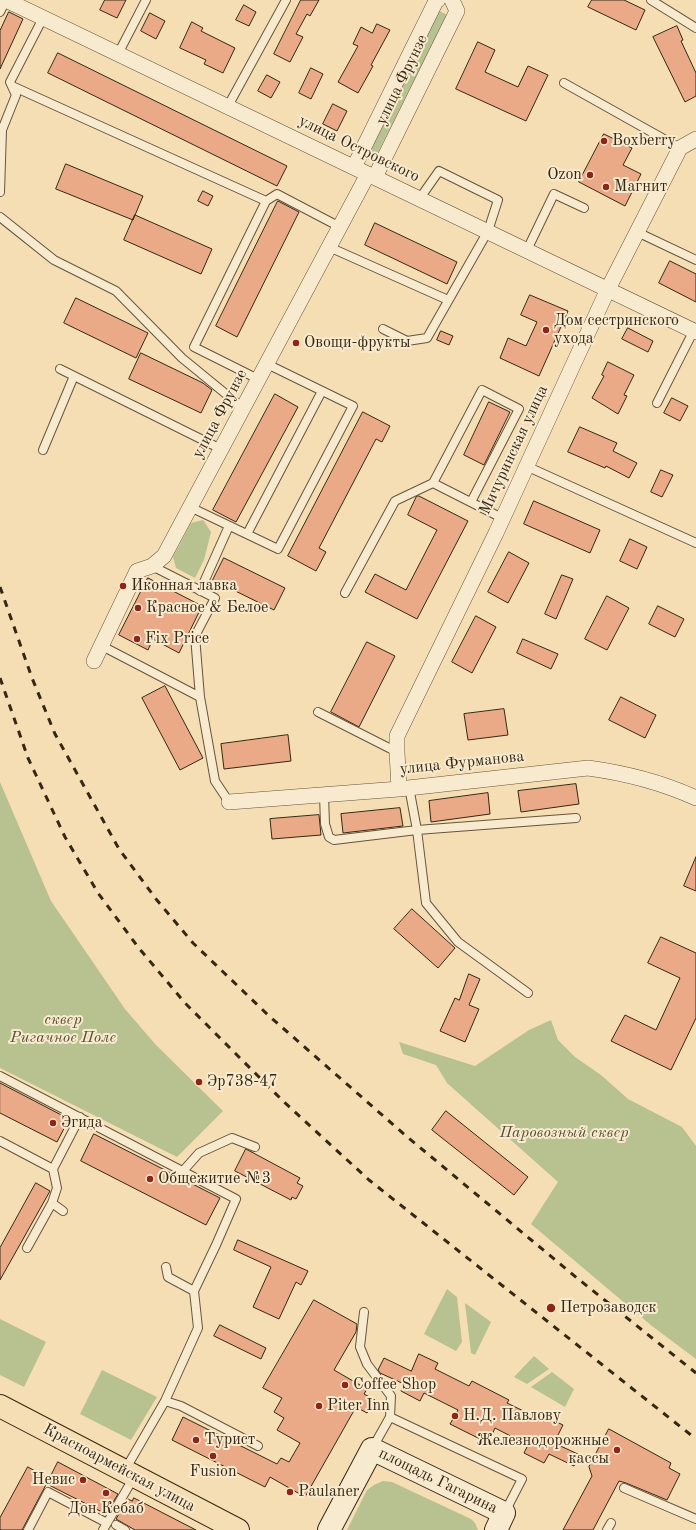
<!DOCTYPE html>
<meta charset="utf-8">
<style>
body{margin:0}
canvas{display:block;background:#f5deb3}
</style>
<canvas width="696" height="1530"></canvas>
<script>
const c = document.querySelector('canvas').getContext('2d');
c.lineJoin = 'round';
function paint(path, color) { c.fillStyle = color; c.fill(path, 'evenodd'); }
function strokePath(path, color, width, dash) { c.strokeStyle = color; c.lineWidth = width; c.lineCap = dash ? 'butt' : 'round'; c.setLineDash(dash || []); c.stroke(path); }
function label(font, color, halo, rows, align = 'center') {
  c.font = font + ' "Old Standard TT",serif'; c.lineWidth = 4; c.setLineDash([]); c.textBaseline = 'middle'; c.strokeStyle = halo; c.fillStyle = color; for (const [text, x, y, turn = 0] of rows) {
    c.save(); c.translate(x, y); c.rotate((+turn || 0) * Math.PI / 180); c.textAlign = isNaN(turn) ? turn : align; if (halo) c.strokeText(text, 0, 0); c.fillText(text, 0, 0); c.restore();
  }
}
paint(new Path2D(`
 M438 10 447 15 373 162 364 157Z
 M203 520 211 532 204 560 195 578 176 568 173 557 191 523Z
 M0 782 51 901 125 1009 156 1045 223 1111 177 1157 0 1068Z
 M551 1020 558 1040 575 1057 601 1075 628 1099 682 1127 696 1146V1359L652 1326 531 1224 558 1182 447 1083 436 1065 403 1054 399 1042 475 1066 529 1030Z
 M447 1289 457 1297 462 1342 456 1351 424 1334Z
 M465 1303 491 1322 475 1355 471 1353Z
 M0 1319 46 1342 24 1387 0 1375Z
 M534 1356 549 1369 527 1384 514 1377Z
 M102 1370 157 1397 131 1440 80 1414Z
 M552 1372 574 1389 565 1407 531 1387Z
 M383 1481 392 1482 471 1519 475 1523 478 1530H347L367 1490 374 1485Z`), '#b7c290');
const building = new Path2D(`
 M105 0H126L117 18 100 10Z
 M301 0H319L310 16 307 14 296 34 303 37 290 62 274 54Z
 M592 0H624L645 10 636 30 588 7Z
 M244 5 256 12 249 26 236 20Z
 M9 12 23 19 0 69V31Z
 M150 13 165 21 156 39 141 31Z
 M192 22 203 28 201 31 235 48 223 73 204 64 206 60 180 48Z
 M377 24 390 30 371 65 373 66 358 93 338 82 358 46 353 44 361 27 372 33Z
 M677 26 683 40 681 41 696 73V96L685 102 653 37Z
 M478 42 495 50 485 72 518 87 528 66 548 75 526 121 456 89Z
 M58 53 287 166 277 186 48 73Z
 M311 68 323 74 311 99 299 93Z
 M267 75 280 82 271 98 258 91Z
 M333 104 347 111 337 131 323 124Z
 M604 134 632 148 623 165 641 174 625 206 579 182Z
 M66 164 143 196 133 220 56 189Z
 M203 191 213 196 208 206 198 201Z
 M278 201 299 212 237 337 216 326Z
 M135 215 212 249 201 274 124 240Z
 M375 223 457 262 447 284 365 245Z
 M670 261 696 274V302L659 283Z
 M530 295 568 311 539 376 500 358 508 338 526 346 537 322 521 315Z
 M76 298 148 333 136 358 64 323Z
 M628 328 653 341 648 352 622 339Z
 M441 331 453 336 449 345 437 340Z
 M141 353 203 383 212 390 201 413 129 379Z
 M608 362 634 375 624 395 627 396 618 414 592 398 604 376 602 375Z
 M275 394 298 407 236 522 213 510Z
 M672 398 688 406 680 421 664 413Z
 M489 402 510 412 484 465 464 455Z
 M363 412 390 426 382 442 376 439 319 548 326 552 316 571 288 556Z
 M580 427 617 443 613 451 637 463 629 478 606 466 605 468 568 452Z
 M661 470 673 475 662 497 651 492Z
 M417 496H419L468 521 417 619 365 592 375 574 406 590 437 530 408 515Z
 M534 501 600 530 590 553 524 524Z
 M630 539 647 547 637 569 620 561Z
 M509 552 529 563 508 603 488 592Z
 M224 558 285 588 274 610 213 580Z
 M562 575 573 579 556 619 545 614Z
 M148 578 202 606 179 653 153 639 148 650 119 635Z
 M607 596 629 608 607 650 585 639Z
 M658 606 684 619 675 637 649 624Z
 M476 616 496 627 472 673 452 662Z
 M523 639 558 654 551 669 517 653Z
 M367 642 395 656 359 727 331 712Z
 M165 686 203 758 180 770 142 698Z
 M621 697 656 715 645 738 609 720Z
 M504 709 508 735 468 740 464 714Z
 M288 735 291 761 224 769 221 744Z
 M576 784 579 804 521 812 518 791Z
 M488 793 490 814 431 822 429 801Z
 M400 808 403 826 343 833 341 814Z
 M319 815 321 835 272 839 270 819Z
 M696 857V891L684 886Z
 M412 909 455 948 438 968 394 929Z
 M661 937 696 953V1018L671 1070 611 1041 625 1015 656 1030 680 978 648 963Z
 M469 974 480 979 469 1005 479 1009 465 1042 440 1031 455 998 459 1000Z
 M0 1083 69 1119 57 1142 0 1113Z
 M446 1111 528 1177 514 1195 432 1130Z
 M94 1134 220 1198 206 1225 81 1161Z
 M246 1149 300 1178 297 1183 303 1186 296 1199 292 1197 291 1200 235 1171Z
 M36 1183 50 1191 0 1280V1248Z
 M238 1240 308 1271 301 1285 296 1282 279 1319 253 1307 271 1267 234 1250Z
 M314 1300 357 1324 356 1332 334 1370 367 1389 364 1394 375 1400 367 1413 356 1407 305 1497 270 1477 265 1487 172 1440 183 1417 277 1464 281 1458 289 1462 300 1443 277 1430 284 1418 274 1412 282 1398 263 1388Z
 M220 1325 266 1348 261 1359 214 1336Z
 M419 1354 438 1363 435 1369 469 1386 472 1381 509 1400 507 1403 544 1421 546 1417 563 1425 554 1443 580 1455 574 1466 549 1454 544 1463 524 1453 528 1445 495 1428 488 1443 450 1424 458 1410 424 1393 420 1401 401 1391 404 1384 380 1373 378 1370 384 1358 411 1371Z
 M609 1429 671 1463 669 1468 680 1474 667 1500 626 1483 619 1481 593 1530H563L592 1476 589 1467Z
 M58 1462 118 1494 106 1514 47 1484Z
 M28 1467 49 1479 22 1530H0V1518Z
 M134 1498 196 1530H135L116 1519 128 1499 132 1501Z`);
paint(building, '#eaaa88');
strokePath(building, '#352714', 1);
const lane = new Path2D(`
 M651 0 696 28
 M0 12 6 0
 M118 54 146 0
 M564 83 680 148
 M12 86 266 201 277 194 340 227
 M228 106 286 0
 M0 192 2 130 16 95 10 82 43 18
 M0 217 54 260 116 291 182 358 243 408
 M637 232 696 260
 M329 247 448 300
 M527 250 554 194 584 208
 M383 329 407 341 427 338 488 231 498 200 439 171 420 198
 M60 369 221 449
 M258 379 194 347 266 201
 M657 403 694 330
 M43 450 74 376
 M526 466 696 543
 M471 502 519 409 482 390 433 483 502 518
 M190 507 278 549 353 406 267 364
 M247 534 322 391
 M152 566 215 598 195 636 200 697 215 781 229 802
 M200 591 229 526
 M345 593 395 501 433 483
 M102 646 200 697
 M318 712 397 752
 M409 787 417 830 576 818
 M324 795 325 824 329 837 334 840 417 830 426 903 458 942 528 993
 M0 1076 236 1199 216 1245 194 1291 198 1328 165 1401 125 1470
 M0 1141 53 1169
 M183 1171 199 1153 232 1138 255 1147
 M52 1203 63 1211
 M27 1248 52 1203 57 1188 53 1169 80 1117
 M166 1267 168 1277 194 1291
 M364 1312 360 1347 367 1364 391 1396 390 1417 372 1449
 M165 1401 181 1406 258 1446
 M390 1417 522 1479 505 1512
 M624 1488 696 1519
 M116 1525 125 1530
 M28 1530 48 1492 107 1523
 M103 1530 134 1477
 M607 1530 611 1523`);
const street = new Path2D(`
 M6 0 696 332
 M354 167 436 1 438 0
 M375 177 457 11 452 0
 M94 661 137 571 152 566 164 556 368 174
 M399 789 397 752V736L496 533 608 289 680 148 696 139
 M229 802 399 789 588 768C625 773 661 782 696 798`);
const secondary = new Path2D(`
 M329 1530 372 1449 504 1513 496 1530`);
const primary = new Path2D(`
 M0 1406 238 1530`);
strokePath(lane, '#65553c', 10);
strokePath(street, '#65553c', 16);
strokePath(secondary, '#352714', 24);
strokePath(primary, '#352714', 24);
strokePath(lane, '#f8eace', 8);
strokePath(street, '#f8eace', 15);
strokePath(secondary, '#f8eace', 22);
strokePath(primary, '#f5deb3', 22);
strokePath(new Path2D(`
 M0 587 32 678 55 734 119 849 156 899 193 943 268 1015 405 1135 577 1278 696 1373
 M0 678 28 758 65 837 98 893 138 947 185 1003 284 1102 369 1180 696 1439`), '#352714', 3, [7, 7]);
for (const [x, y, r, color] of [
 [604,141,4,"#8f2418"],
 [590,175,4,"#8f2418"],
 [606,187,4,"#8f2418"],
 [546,330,4,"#8f2418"],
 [296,343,4,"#8f2418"],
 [123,586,4,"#8f2418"],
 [138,608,4,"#8f2418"],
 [137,639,4,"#8f2418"],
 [199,1082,4,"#8f2418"],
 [53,1123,4,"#8f2418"],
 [150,1179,4,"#8f2418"],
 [551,1308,5,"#8f2418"],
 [345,1385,4,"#8f2418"],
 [319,1406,4,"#8f2418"],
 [455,1416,4,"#8f2418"],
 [196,1440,4,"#8f2418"],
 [617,1450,4,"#8f2418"],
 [213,1456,4,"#8f2418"],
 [83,1480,4,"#8f2418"],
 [290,1492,4,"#8f2418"],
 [106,1493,4,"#8f2418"]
]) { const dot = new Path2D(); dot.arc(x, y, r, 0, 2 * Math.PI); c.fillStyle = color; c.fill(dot); strokePath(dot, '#f8eace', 1.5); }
label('16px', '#352714', '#f8eace', [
 ["улица Фрунзе",402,80,-64],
 ["улица Островского",359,149,26],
 ["улица Фрунзе",220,414,-62],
 ["Мичуринская улица",514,450,-65],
 ["улица Фурманова",462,763,-6],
 ["Красноармейская улица",119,1468,28],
 ["площадь Гагарина",438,1481,26]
]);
label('16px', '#352714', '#f8eace', [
 ["Boxberry",612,141],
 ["Ozon",582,175,"right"],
 ["Магнит",614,187],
 ["Дом сестринского",554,321],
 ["ухода",554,339],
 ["Овощи-фрукты",304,343],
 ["Иконная лавка",131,586],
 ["Красное & Белое",146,608],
 ["Fix Price",145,639],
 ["Эр738-47",207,1082],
 ["Эгида",61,1123],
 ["Общежитие №3",158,1179],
 ["Петрозаводск",560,1308],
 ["Coffee Shop",353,1385],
 ["Piter Inn",327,1406],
 ["Н.Д. Павлову",463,1416],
 ["Турист",204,1440],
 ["Железнодорожные",609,1441,"right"],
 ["кассы",609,1459,"right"],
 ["Fusion",213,1472,"center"],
 ["Невис",75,1480,"right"],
 ["Paulaner",298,1492],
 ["Дон Кебаб",106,1509,"center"]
], 'left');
label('italic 16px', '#564e33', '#f8eace', [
 ["сквер",63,1020],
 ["Ригачное Поле",63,1038],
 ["Паровозный сквер",564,1133]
]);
</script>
